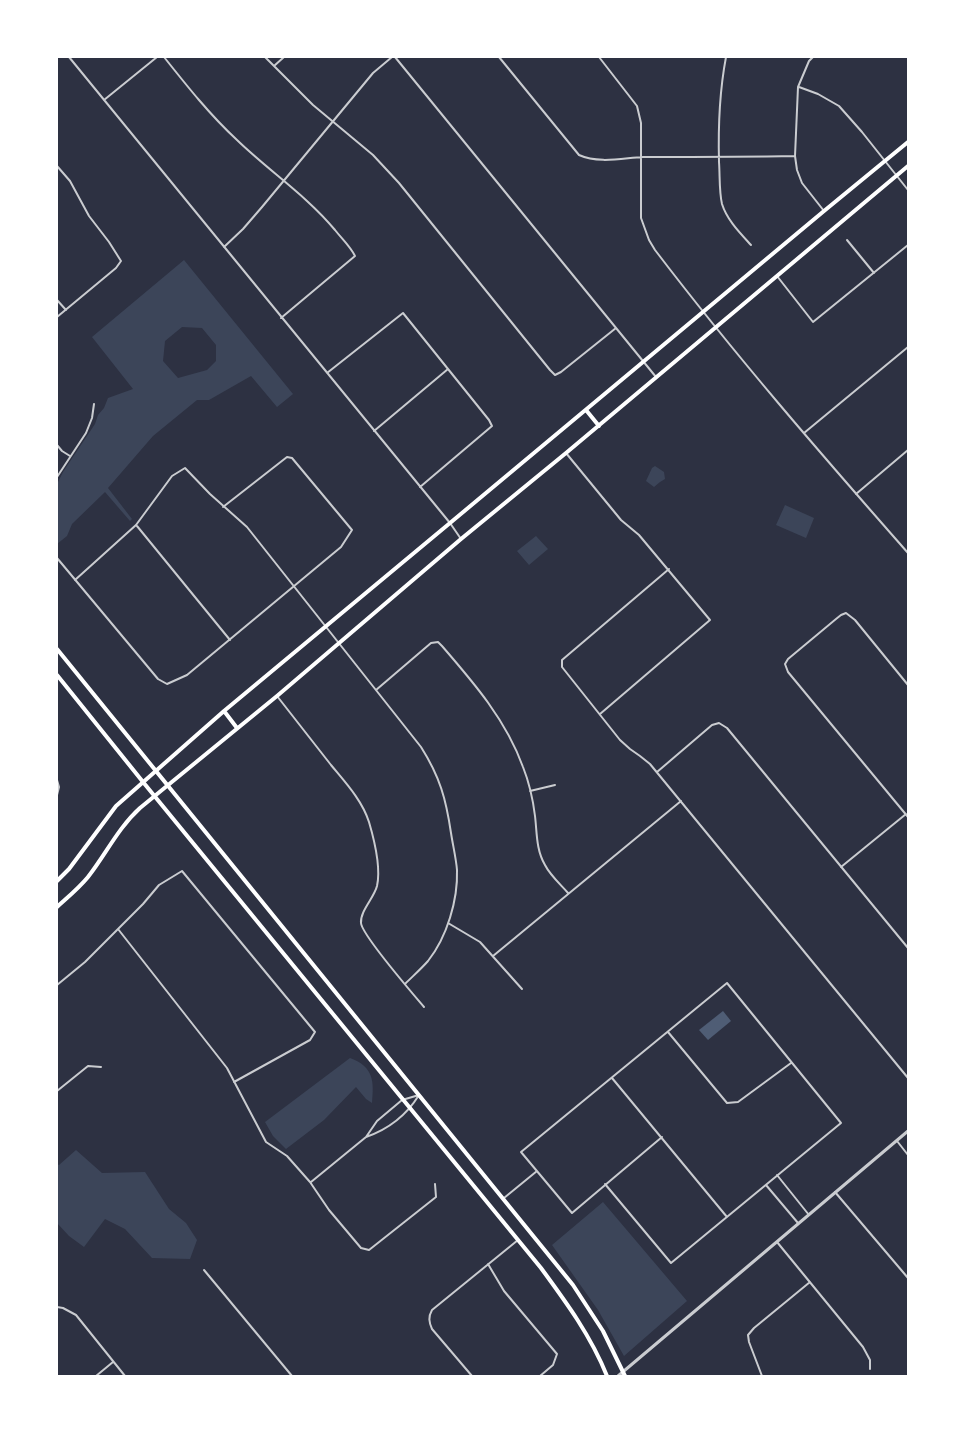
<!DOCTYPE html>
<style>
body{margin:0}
#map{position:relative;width:965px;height:1433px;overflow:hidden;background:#2d3142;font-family:"Fira Sans Condensed",sans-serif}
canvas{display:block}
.frame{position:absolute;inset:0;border:58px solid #fff;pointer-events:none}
</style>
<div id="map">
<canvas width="965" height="1433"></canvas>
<div class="frame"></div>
</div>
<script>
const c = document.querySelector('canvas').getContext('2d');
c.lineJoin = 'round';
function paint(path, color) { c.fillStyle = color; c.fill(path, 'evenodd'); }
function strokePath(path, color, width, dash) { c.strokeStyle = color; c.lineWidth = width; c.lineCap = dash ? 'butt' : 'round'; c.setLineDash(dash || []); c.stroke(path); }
paint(new Path2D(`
 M184 260 293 394 277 407 251 376 209 400H197L153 436 108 488 132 519 130 521 105 492 72 524 67 536 57 544V484L63 472 95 424 98 415 104 408 108 398 133 389 92 337ZM182 327 202 328 216 345V361L207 370 178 378 163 361 165 341Z
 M655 466 664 472 665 479 660 482 654 487 646 481 652 468Z
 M785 505 814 518 806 538 776 525Z
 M536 536 548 549 529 565 517 551Z
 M350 1058C374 1067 374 1081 372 1103L366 1099 356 1087 324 1120 286 1149 273 1136 265 1122Z
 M76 1150 102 1173 145 1172 169 1209 186 1223 197 1240 190 1259 152 1258 125 1229 105 1219 84 1247 69 1236 57 1223V1164L59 1165Z
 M603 1202 687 1301 624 1356 598 1310 552 1245Z`), '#3c4559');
paint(new Path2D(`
 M723 1011 731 1021 708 1040 699 1030Z`), '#4f5d75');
strokePath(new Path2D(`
 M69 57 450 523 461 539
 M164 57C187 86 210 115 237 140 269 171 307 196 335 230 342 239 350 246 355 256L281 318
 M265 57 313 105 373 155 399 183 550 370 555 375 561 372 616 328
 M395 57 656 377
 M499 57 579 155C599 164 623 158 643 157 694 157 745 157 795 156
 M599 57 637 106 641 123V218L649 240 655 250C735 355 821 454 908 553
 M726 57C719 94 718 125 719 162 720 176 719 191 722 204 727 220 740 233 751 245
 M813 57 809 61 798 87 795 156 797 170 802 183 824 211
 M274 66 284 57
 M799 87 818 94 839 106 862 132 908 190
 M104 100 157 57
 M57 166 70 181 89 216 109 242 121 261 116 268 57 317
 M847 240 874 273
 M224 247 243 229 262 207 373 73 392 57
 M777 276 813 322 908 245
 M57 300 66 310
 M327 373 403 313 489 420 492 426 420 487
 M374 431 448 369
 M804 433 908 347
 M57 445 62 451 70 456
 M566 453 621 520 639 535 710 620 600 714
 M57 477 86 433 92 418 94 404
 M856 494 908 450
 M137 526 230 640
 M57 558 158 679 167 684 187 675 341 547 352 530 292 458 287 457 223 507
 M669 569 562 660V667L620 740 630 749 640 756 650 764 908 1078
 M75 580 136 525 172 476 185 468 210 494 247 527 421 747C440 777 446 799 451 833 453 846 456 858 457 870 458 900 447 937 428 961 421 969 413 976 405 984
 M908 685 855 620 846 613 841 615 836 619 788 659 785 664 788 672 908 817
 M376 690 431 643 438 642 442 646C474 683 506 720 523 767 529 782 533 800 535 816 537 832 536 850 545 865 550 875 560 884 568 893
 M277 696C295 719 313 742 331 765 345 782 362 800 369 822 374 839 381 868 377 886 374 898 360 911 361 923 362 935 413 994 424 1007
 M657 772 712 725 719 723 727 728 908 948
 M57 780 59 787 57 795
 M530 791 555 785
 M841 867 906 814
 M448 923 480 942 522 989
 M118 929 227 1068 266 1142 287 1156 310 1182 329 1210 361 1248 369 1250 436 1197 435 1184
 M493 956 681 801
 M57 985 85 962 143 904 159 885 182 871 315 1032 310 1040 234 1082
 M668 1032 727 1103 738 1102 791 1063
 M612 1078 727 1217
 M57 1091 88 1066 101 1067
 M897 1141 908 1155
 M777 1175 809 1215
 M311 1182 366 1137 377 1121 402 1100 419 1095C406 1116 389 1129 366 1137
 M605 1184 671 1263 841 1123 727 983 521 1152 572 1213 662 1137
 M766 1185 798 1223
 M835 1192 908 1278
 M504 1198 537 1171
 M777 1242 863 1347 870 1360V1369
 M488 1264 504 1291 557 1354 553 1365 540 1376
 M204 1270 292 1376
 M57 1307 63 1308 76 1315 125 1376
 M96 1376 113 1362
 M472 1376 432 1329C429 1322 428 1317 432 1310L518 1240
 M762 1376 749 1342 748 1335 754 1328 810 1282`), '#caccd0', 2);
strokePath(new Path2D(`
 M618 1376 908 1131`), '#caccd0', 3);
strokePath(new Path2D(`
 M586 410 599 426
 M224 711 237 728
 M57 881 69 869 116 806 224 711 450 523 824 211 908 142
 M57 907C68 897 79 888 88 877 106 854 118 828 140 808L277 696 461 539 566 453 908 166`), '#fff', 4);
strokePath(new Path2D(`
 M57 649 573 1285 603 1331 625 1376
 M57 675 143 782 541 1268C566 1302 591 1336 607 1376`), '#fff', 4);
</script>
